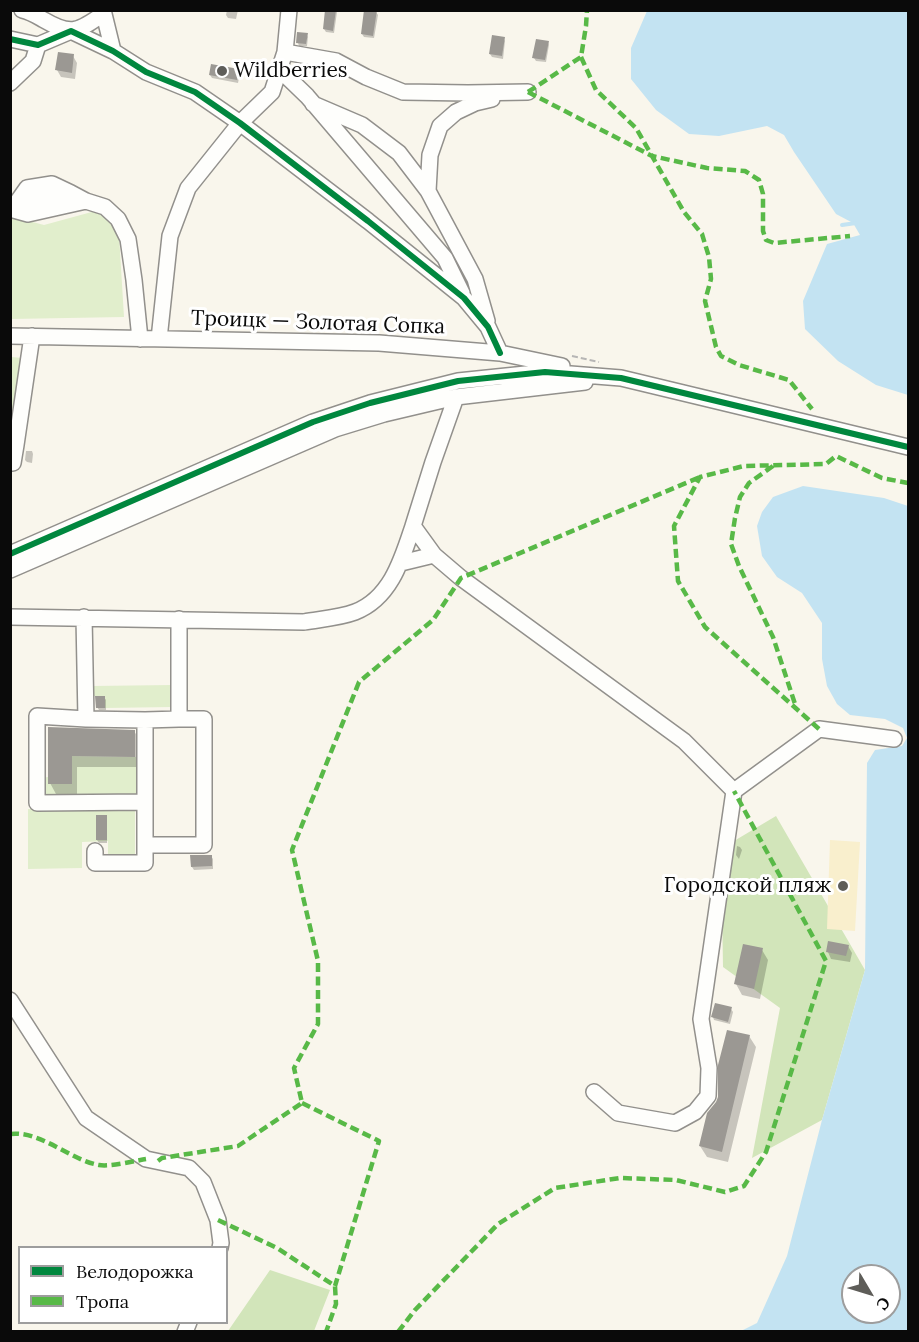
<!DOCTYPE html>
<meta charset="utf-8">
<style>
body{margin:0}
#map{position:relative;width:919px;height:1342px;overflow:hidden;background:#f9f6ec;font-family:Lora,serif}
canvas{display:block}
.frame{position:absolute;inset:0;border:12px solid #0a0a0a;pointer-events:none}
.legend{position:absolute;left:18px;top:1246px;width:210px;height:78px;box-sizing:border-box;background:#fff;border:2px solid #9d9d9d;margin:0;padding:8px 10px;list-style:none;font-size:18px;color:#0a0a0a}
.legend li{display:flex;align-items:center;gap:12px;height:30px}
.legend b{width:30px;border:2px solid #9d9d9d}
.north{position:absolute;left:841px;top:1264px;width:60px;height:60px;box-sizing:border-box;background:#fff;border:2px solid #9d9d9d;border-radius:50%;rotate:128deg;font-size:16px;font-weight:700;line-height:24px;text-align:center;color:#0a0a0a}
.north::after{content:'';display:block;margin:auto;width:21px;height:27px;background:#5e5d59;clip-path:polygon(50% 0,100% 100%,50% 72%,0 100%)}
</style>
<div id="map">
<canvas width="919" height="1342"></canvas>
<div class="frame"></div>
<ul class="legend">
<li><b style="height:8px;background:#00873e"></b>Велодорожка</li>
<li><b style="height:8px;background:#58b947"></b>Тропа</li>
</ul>
<div class="north">С</div>
</div>
<script>
const c = document.querySelector('canvas').getContext('2d');
c.lineJoin = 'round';
function paint(path, color) { c.fillStyle = color; c.fill(path, 'evenodd'); }
function strokePath(path, color, width, dash) { c.strokeStyle = color; c.lineWidth = width; c.lineCap = dash ? 'butt' : 'round'; c.setLineDash(dash || []); c.stroke(path); }
function label(font, color, halo, rows, align = 'center') {
  c.font = font + ' Lora,serif'; c.lineWidth = 6; c.setLineDash([]); c.textBaseline = 'middle'; c.strokeStyle = halo; c.fillStyle = color; for (const [text, x, y, turn = 0] of rows) {
    c.save(); c.translate(x, y); c.rotate((+turn || 0) * Math.PI / 180); c.textAlign = isNaN(turn) ? turn : align; if (halo) c.strokeText(text, 0, 0); c.fillText(text, 0, 0); c.restore();
  }
}
paint(new Path2D(`
 M99 210 111 222 119 235 124 317 11 319 10 216 44 225Z
 M11 357 23 358 11 431Z
 M172 685V707L105 708V696H92V686Z
 M72 756 138 757V795L41 796 40 778 48 777 72 784Z
 M135 808V856H108V841L82 842V868L28 869V809Z`), '#e1eecc');
paint(new Path2D(`
 M776 816 865 970 822 1120 752 1158 780 1008 723 967 722 906 734 841Z
 M270 1270 330 1290 314 1331H228Z`), '#d2e5ba');
paint(new Path2D(`
 M830 840 860 842 855 931 827 929Z`), '#f9efcd');
paint(new Path2D(`
 M647 11H908V395L876 385 838 361 805 329 803 301 827 244 860 235 853 223 836 214 794 152 784 135 767 126 719 136 689 134 656 110 631 79V48Z
 M803 486 884 498 908 506V1331H741L757 1323 787 1256 822 1120 865 970 867 763 875 750 902 746 907 738 903 728 885 719 850 715 837 704 827 686 822 659V623L802 593 777 577 762 556 757 526 762 512 773 497ZM853 1276H889V1312H853Z`), '#c3e3f2');
paint(new Path2D(`
 M227 10H238L236 19 228 18 226 15Z
 M327 10 337 12 334 33 326 32 324 29Z
 M376 12 378 15 374 38 364 37 362 34Z
 M307 35 308 37 307 46H299L298 43Z
 M504 39 505 41 503 59 492 57 490 54Z
 M548 42 549 45 546 62 536 61 534 58Z
 M73 56 77 63 75 79 61 77 57 70Z
 M238 71 240 73 238 83 212 78 210 75Z
 M26 451H32L33 454 32 463 27 462 25 460Z
 M104 697 106 700V710H99L97 707Z
 M50 729 134 731 141 742V767H77V794H56L50 783Z
 M106 817 107 820V843H99L97 840Z
 M737 846 740 847 742 850 739 859 736 855Z
 M211 856 213 859V869L194 870 192 867V857Z
 M848 946 852 953 850 962 831 959 828 952Z
 M762 950 768 960 760 999 742 995 736 984Z
 M731 1009 733 1012 730 1024 714 1020 713 1017Z
 M749 1036 756 1047 728 1162 707 1157 700 1146 717 1103Z`), '#0003');
strokePath(new Path2D(`
 M842 225 856 223`), '#c3e3f2', 4);
paint(new Path2D(`
 M325 10H336L333 31 323 29Z
 M364 10H377L373 36 361 34Z
 M297 32 308 33 306 44 296 43Z
 M492 35 505 37 502 56 489 54Z
 M536 39 549 41 545 60 532 58Z
 M58 52 74 54 72 73 55 70Z
 M211 64 239 69 237 80 209 75Z
 M95 696H105V708H96Z
 M48 727 135 730V757L72 756V784H48Z
 M96 815H107V840H96Z
 M190 855H212V866L191 867Z
 M828 941 849 945 846 956 826 952Z
 M743 944 763 948 754 989 734 984Z
 M715 1003 732 1007 728 1022 711 1017Z
 M727 1030 750 1035 722 1152 699 1146 707 1113 716 1102 718 1097V1065Z`), '#9b9893');
const minor = new Path2D(`
 M22 10C31 12 37 16 44 20 71 36 79 31 103 14
 M103 10 113 51
 M10 39 38 45 71 31 113 51 146 72 195 92 240 123 368 221 464 298 488 327 500 353
 M285 52 336 61 366 77 403 92 468 93 528 92
 M279 69 307 96 445 258 462 293
 M10 83 33 61 38 45
 M313 104 362 125 399 153 428 191 475 279 487 321
 M428 191 430 155 440 126 456 112 475 103 492 99
 M15 205 27 188 52 184 71 193
 M10 208 15 205 71 193 86 201 105 207 118 219 128 239 134 280 140 339
 M10 209 28 214 86 201
 M10 336 379 343 500 353 562 366
 M159 339 170 236 188 188 240 123 272 92 285 52 289 10
 M456 397 433 462 413 526 434 555 461 578 684 741 734 791 701 1019 709 1068 708 1096 695 1112 675 1123 618 1113 594 1092
 M10 445H16L32 336
 M10 463H13L16 445
 M10 554 313 422 370 403 458 381 545 372 621 378 908 447
 M401 563 434 555
 M10 570 335 429 384 414 456 397 585 382
 M10 617 304 622C321 619 339 618 355 612 391 598 402 559 413 526
 M84 617 86 719 145 720
 M86 719 37 716V803L145 802V720L179 719V619
 M734 791 819 729 894 739
 M145 802V845H204V719H179
 M95 851V863H145V845
 M10 1000 86 1118 146 1159 189 1168 203 1182 218 1220 221 1243 220 1248
 M185 1332 189 1322`);
strokePath(minor, '#92908c', 18);
strokePath(new Path2D(`
 M572 356 599 362`), '#b7b6b5', 2, [6, 3]);
strokePath(minor, '#fefefc', 15);
strokePath(new Path2D(`
 M581 57 596 90 636 128 684 212 702 234 709 257 711 279 705 301 716 347 721 356 739 365 789 380 812 409
 M528 92 652 156 707 168 745 171 759 180 763 194V231L766 240 774 243 850 236
 M528 92 581 57 586 26 587 10
 M773 466 749 483 740 497 735 518 731 544 739 566 773 637 796 707
 M819 729 705 627 678 581 674 526 700 477 744 466 826 464 836 456 882 478 908 483
 M302 1103 379 1141 335 1286
 M10 1134C40 1130 70 1160 99 1165 110 1167 134 1161 146 1159
 M158 1161 162 1158 238 1146 302 1103 294 1068 318 1024V961L292 850 359 682 433 620 461 578 700 477
 M218 1220 277 1248 335 1286 336 1304 326 1332
 M398 1332 415 1310 498 1224 555 1188 620 1178 676 1180 725 1192 744 1186 766 1152 826 961 734 791`), '#58b947', 4.5, [9, 4.5]);
strokePath(new Path2D(`
 M10 39 38 45 71 31 113 51 146 72 195 92 240 123 368 221 464 298 488 327 500 353
 M10 554 313 422 370 403 458 381 545 372 621 378 908 447`), '#00873e', 6);
for (const [x, y, r, color] of [
 [222,71,6,"#5e5d59"],
 [843,886,6,"#5e5d59"]
]) { const dot = new Path2D(); dot.arc(x, y, r, 0, 2 * Math.PI); c.fillStyle = color; c.fill(dot); strokePath(dot, '#fff', 2); }
label('21px', '#0a0a0a', '#fff', [
 ["Wildberries",234,71],
 ["Городской пляж",831,886,"right"]
], 'left');
label('21px', '#0a0a0a', '#fff', [
 ["Троицк — Золотая Сопка",318,323,2]
]);
</script>
